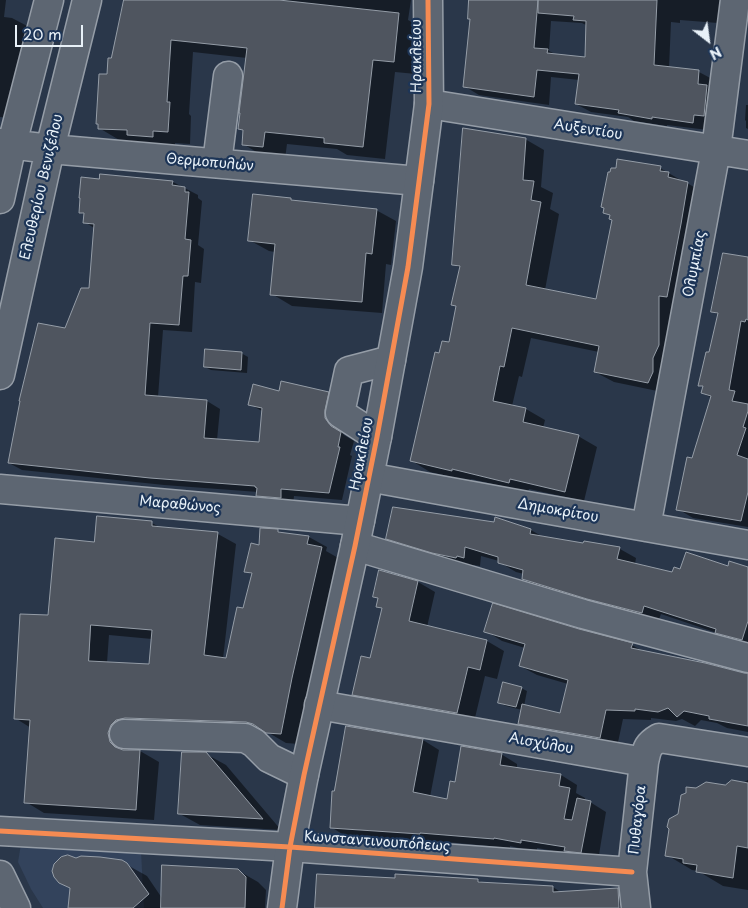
<!DOCTYPE html>
<meta charset="utf-8">
<style>
body{margin:0}
#map{position:relative;width:748px;height:908px;overflow:hidden;background:#2a374a;font-family:"Playpen Sans",sans-serif}
canvas{display:block}
.north{position:absolute;left:683px;top:15px;width:50px;height:50px;-webkit-text-stroke:4px #1d3557;paint-order:stroke;rotate:150deg;font-size:14px;font-weight:700;line-height:20px;text-align:center;color:#e8f1f8}
.north::after{content:'';display:block;margin:auto;width:18px;height:22px;background:#e8f1f8;clip-path:polygon(50% 0,100% 100%,50% 72%,0 100%)}
.scale{position:absolute;left:15px;top:25px;width:68px;height:22px;box-sizing:border-box;border:2px solid #e8f1f8;border-top:0;padding-left:6px;font-size:15px;line-height:18px;white-space:nowrap;color:#e8f1f8;-webkit-text-stroke:4px #1d3557;paint-order:stroke}
</style>
<div id="map">
<canvas width="748" height="908"></canvas>
<div class="north">N</div>
<div class="scale">20 m</div>
</div>
<script>
const c = document.querySelector('canvas').getContext('2d');
c.lineJoin = 'round';
function paint(path, color) { c.fillStyle = color; c.fill(path, 'evenodd'); }
function strokePath(path, color, width, dash) { c.strokeStyle = color; c.lineWidth = width; c.lineCap = dash ? 'butt' : 'round'; c.setLineDash(dash || []); c.stroke(path); }
function label(font, color, halo, rows, align = 'center') {
  c.font = font + ' "Playpen Sans",sans-serif'; c.lineWidth = 4.5; c.setLineDash([]); c.textBaseline = 'middle'; c.strokeStyle = halo; c.fillStyle = color; for (const [text, x, y, turn = 0] of rows) {
    c.save(); c.translate(x, y); c.rotate((+turn || 0) * Math.PI / 180); c.textAlign = isNaN(turn) ? turn : align; if (halo) c.strokeText(text, 0, 0); c.fillText(text, 0, 0); c.restore();
  }
}
paint(new Path2D(`
 M21 844 141 851 144 908H43L31 889 18 862Z`), '#33435c');
paint(new Path2D(`
 M0 0H6L4 17 12 18 31 28 21 119 0 117Z
 M126 0H411L408 20 421 27 416 74 395 72 385 159 347 155 337 149 287 144 285 159 265 157 243 144 244 131 240 129 247 58 193 52 189 114 191 116 190 144 175 143V149L150 147 140 142 121 141 99 128 108 76Z
 M470 0H722L721 17H718V23L680 20V23L671 22 669 68 699 72 714 80 708 130 667 125V126L634 121 628 117 591 112 576 104 579 80 551 77 549 105 479 95 464 86 471 20ZM551 21 582 23 588 26 586 59 557 55 549 51Z
 M746 105H748V129L746 128V121L745 120Z
 M525 139 544 150 541 187 553 193 550 209 559 214 545 290 597 301 613 220 611 216 604 213 660 168 684 182 687 183 706 194 667 393 614 382 595 372 599 352 531 338 522 377 519 376 512 406 526 409 545 420 543 428 578 436 597 447 584 501 529 489 528 492 471 479 470 481 430 472 412 461 440 354 450 344 457 307 453 304 460 268 453 264Z
 M173 182 198 195V198L202 201 198 245 204 249 201 283 195 282 192 332 163 330 158 397 207 401 220 409 217 440 260 443 262 411 249 404 280 392 328 393 341 400 338 427 344 435 354 441 350 455 352 456 342 500 294 496 293 505 271 503 258 495V492L164 485 22 470 9 463 65 329 90 290 94 228 85 222V215L80 212Z
 M254 196 376 210 396 221 391 265 386 264 382 313 292 306 272 294 275 252 269 251 249 240Z
 M746 256 748 257V527L693 518 678 509 712 398 702 393 704 387 700 385 710 354 719 315 712 311Z
 M241 353 248 357 247 373 211 370 205 367Z
 M98 518 152 523 161 528 218 534 236 544 223 659 227 660 244 609 253 575 246 571 260 546 278 531 283 534 309 537 327 547 326 551 340 559 299 744 286 743 269 733 265 732 144 728 127 744 128 751H140L159 762 154 820 44 813 26 802 31 728 15 718 49 616 95 543ZM109 635 152 639 150 665 107 663Z
 M531 530 543 537 584 544 585 542 620 549 636 558 635 564 673 573 681 570 728 567 748 568V646L733 642 717 633 661 614 658 622 540 588 523 579 524 574 516 572 499 562V561L481 556 480 566 473 565V567L404 548 387 538Z
 M380 571 418 582 435 592 427 627 487 641 504 651 497 679 485 676 474 722 371 704 353 694 371 660 383 609 377 606 379 599 374 596Z
 M486 631 632 645 644 652 748 674V732L727 728 717 723 701 720 695 726 682 719 676 721 651 718V720L623 719 617 747 537 733 520 723 522 710 506 706 499 703 521 688 527 691 524 706 561 714 568 684 537 675 520 666 525 648 502 641Z
 M423 740 439 750 430 797 448 800 456 783 501 754 517 764V769L561 775 577 785 576 793 585 798V801L590 802 606 812 598 861 571 854 537 848V852L510 846V848L436 841V842L347 837 331 827Z
 M206 754 226 765 281 830 200 825 180 814Z
 M748 780V890L723 886 698 871 692 870 667 855 725 786 743 783Z
 M76 860 122 862 147 876 166 904 237 870 258 882 266 890 265 908H70Z
 M396 879 478 880 483 883 553 887 562 893 618 889 639 901V908H316Z`), '#0007');
const building = new Path2D(`
 M124 0H279L399 13 394 62 373 60 363 147 324 143V138L265 132 263 147 242 145 243 130 238 129 240 113H239L247 48 171 40 167 102H170L168 132 153 131V137L127 135V130L98 129V124H96L99 74H107L108 58H111Z
 M469 0H538L534 48 548 49 547 53 585 57 586 21 573 20 574 16 538 13V0H657L654 65 699 70 698 84 707 85 704 116 694 115 693 123 652 117V119L618 113 619 110 575 104 579 74 537 70 534 97 463 87 470 19H468Z
 M463 128 526 138 523 180 534 181 531 200 541 202 526 285 596 299 612 220 609 219 610 215 603 213 604 208 601 207 608 172H610L611 168H616L617 159 661 166 660 171 669 172 668 177 688 182 681 224 667 297 659 296V345L653 358V372L648 383 594 372 599 346 512 328 504 367 500 366 493 401 526 408 523 422 579 435 565 492 510 479 509 483 452 469V471L410 461 435 352 439 353 442 341 449 342 456 306 451 305 460 266 452 265Z
 M100 174 173 181 172 185 185 187V192H189L185 239 191 240 188 276H183L179 325 150 323 145 395 207 400 204 438 259 442 262 408 248 405 253 384 279 391 281 381 329 392 325 410V418L331 426 341 432 338 447H340L329 493 281 489V498L256 496 257 488 255 487V486L150 478 8 463 20 401H19L38 323 65 328 81 288H89L94 224 83 223 84 213H79L80 198H79L81 177 99 179Z
 M253 194 291 198V200L377 209 372 254 366 253 362 302 270 295 275 244 248 241Z
 M723 253 748 257V320L746 319 745 322 741 321 729 390 735 391 732 401 748 404V411L743 427 746 428 737 455 748 459V492L741 521 676 510 687 457 692 458 711 396 701 393 703 386H698L706 352H709L718 313 711 312Z
 M205 349 242 352 241 370 204 367Z
 M393 507 494 522 495 517 531 529 530 534 583 543 584 541 620 547 617 559 672 572 674 567 680 569 686 552 728 566 729 561 748 567V621L742 640 715 633 716 629 644 606 642 613 587 599 522 579 523 570 498 563V557L465 547 464 558 457 556 456 558 432 553 386 539Z
 M97 516 152 521V526L218 532 204 655 226 658 237 607 243 608 252 573 244 572 251 543 259 545 260 528 278 529V532L309 536 307 544 322 547 292 678 281 734 266 733 253 724 246 722 125 718 116 720 111 725 108 733 110 742 115 747 123 750H140L136 810 24 803 30 720 14 719 20 614 48 615 55 538 94 542ZM91 625 152 630 149 664 89 661Z
 M379 570 418 581 409 621 487 640 480 670 468 667 457 713 352 695 361 656 370 658 382 608 376 607 378 598 373 597Z
 M493 603 579 629 633 643 631 648 705 663 744 673H748V726L709 719V716L684 711 677 717 668 708 658 712 635 709V711L606 710 600 738 518 724 522 704 560 713 568 680 519 666 525 644 484 632Z
 M503 682 522 687 516 707 498 703Z
 M346 726 423 739 413 792 447 799 450 781 455 782 461 746 502 753 500 765 561 774 559 786 570 788 564 819 572 820 577 798 591 801 581 853 564 851 565 847 521 840V843L494 838V839L420 833V834L330 828 332 791H334Z
 M182 752H206L263 819 178 814Z
 M732 780 748 783V848L737 846 733 878 696 872 697 865 683 863V859L665 856 669 829 667 827 669 819 678 814 681 795 686 793V787L696 788 706 782 725 785Z
 M68 855 76 858 81 856 100 857 122 860 127 863 149 894 133 908H68L70 888 59 883 54 877 52 871 54 864 61 857Z
 M162 865 238 869 246 877 245 908H161Z
 M317 874 395 878V874L478 879V882L553 886V892L618 888 619 908H315Z`);
paint(building, '#4f555f');
strokePath(building, '#959da7', 1);
const minor = new Path2D(`
 M429 104 748 155
 M0 143 50 149 419 181
 M217 163 228 76
 M0 199 12 144 49 0
 M0 375 50 149 87 0
 M377 437 340 413 349 371 391 360
 M368 477 522 505 748 545
 M0 489 360 521
 M646 527 716 150 735 0
 M355 546 583 614 748 658
 M319 705 644 762
 M124 734 245 738 254 743 269 758 304 775
 M0 831 290 847 632 872
 M0 875 16 908
 M636 908 632 872 644 762C647 749 647 745 659 738L748 752`);
const major = new Path2D(`
 M282 908 290 847 304 775 355 546 377 437 408 267 429 104 428 0`);
strokePath(minor, '#959da7', 31);
strokePath(major, '#959da7', 31);
strokePath(minor, '#5d6672', 28);
strokePath(major, '#5d6672', 28);
strokePath(new Path2D(`
 M0 831 290 847 632 872
 M282 908 290 847 304 775 355 546 377 437 408 267 429 104 428 0`), '#f68b52', 5);
label('14px', '#e8f1f8', '#1d3557', [
 ["Ηρακλείου",417,56,-90],
 ["Αυξεντίου",588,130,9],
 ["Θερμοπυλών",210,163,5],
 ["Ελευθερίου Βενιζέλου",42,187,-77],
 ["Ολυμπίας",695,264,-79],
 ["Ηρακλείου",362,454,-79],
 ["Μαραθώνος",180,505,5],
 ["Δημοκρίτου",558,511,10],
 ["Αισχύλου",541,744,10],
 ["Πυθαγόρα",638,820,-84],
 ["Κωνσταντινουπόλεως",377,842,4]
]);
</script>
